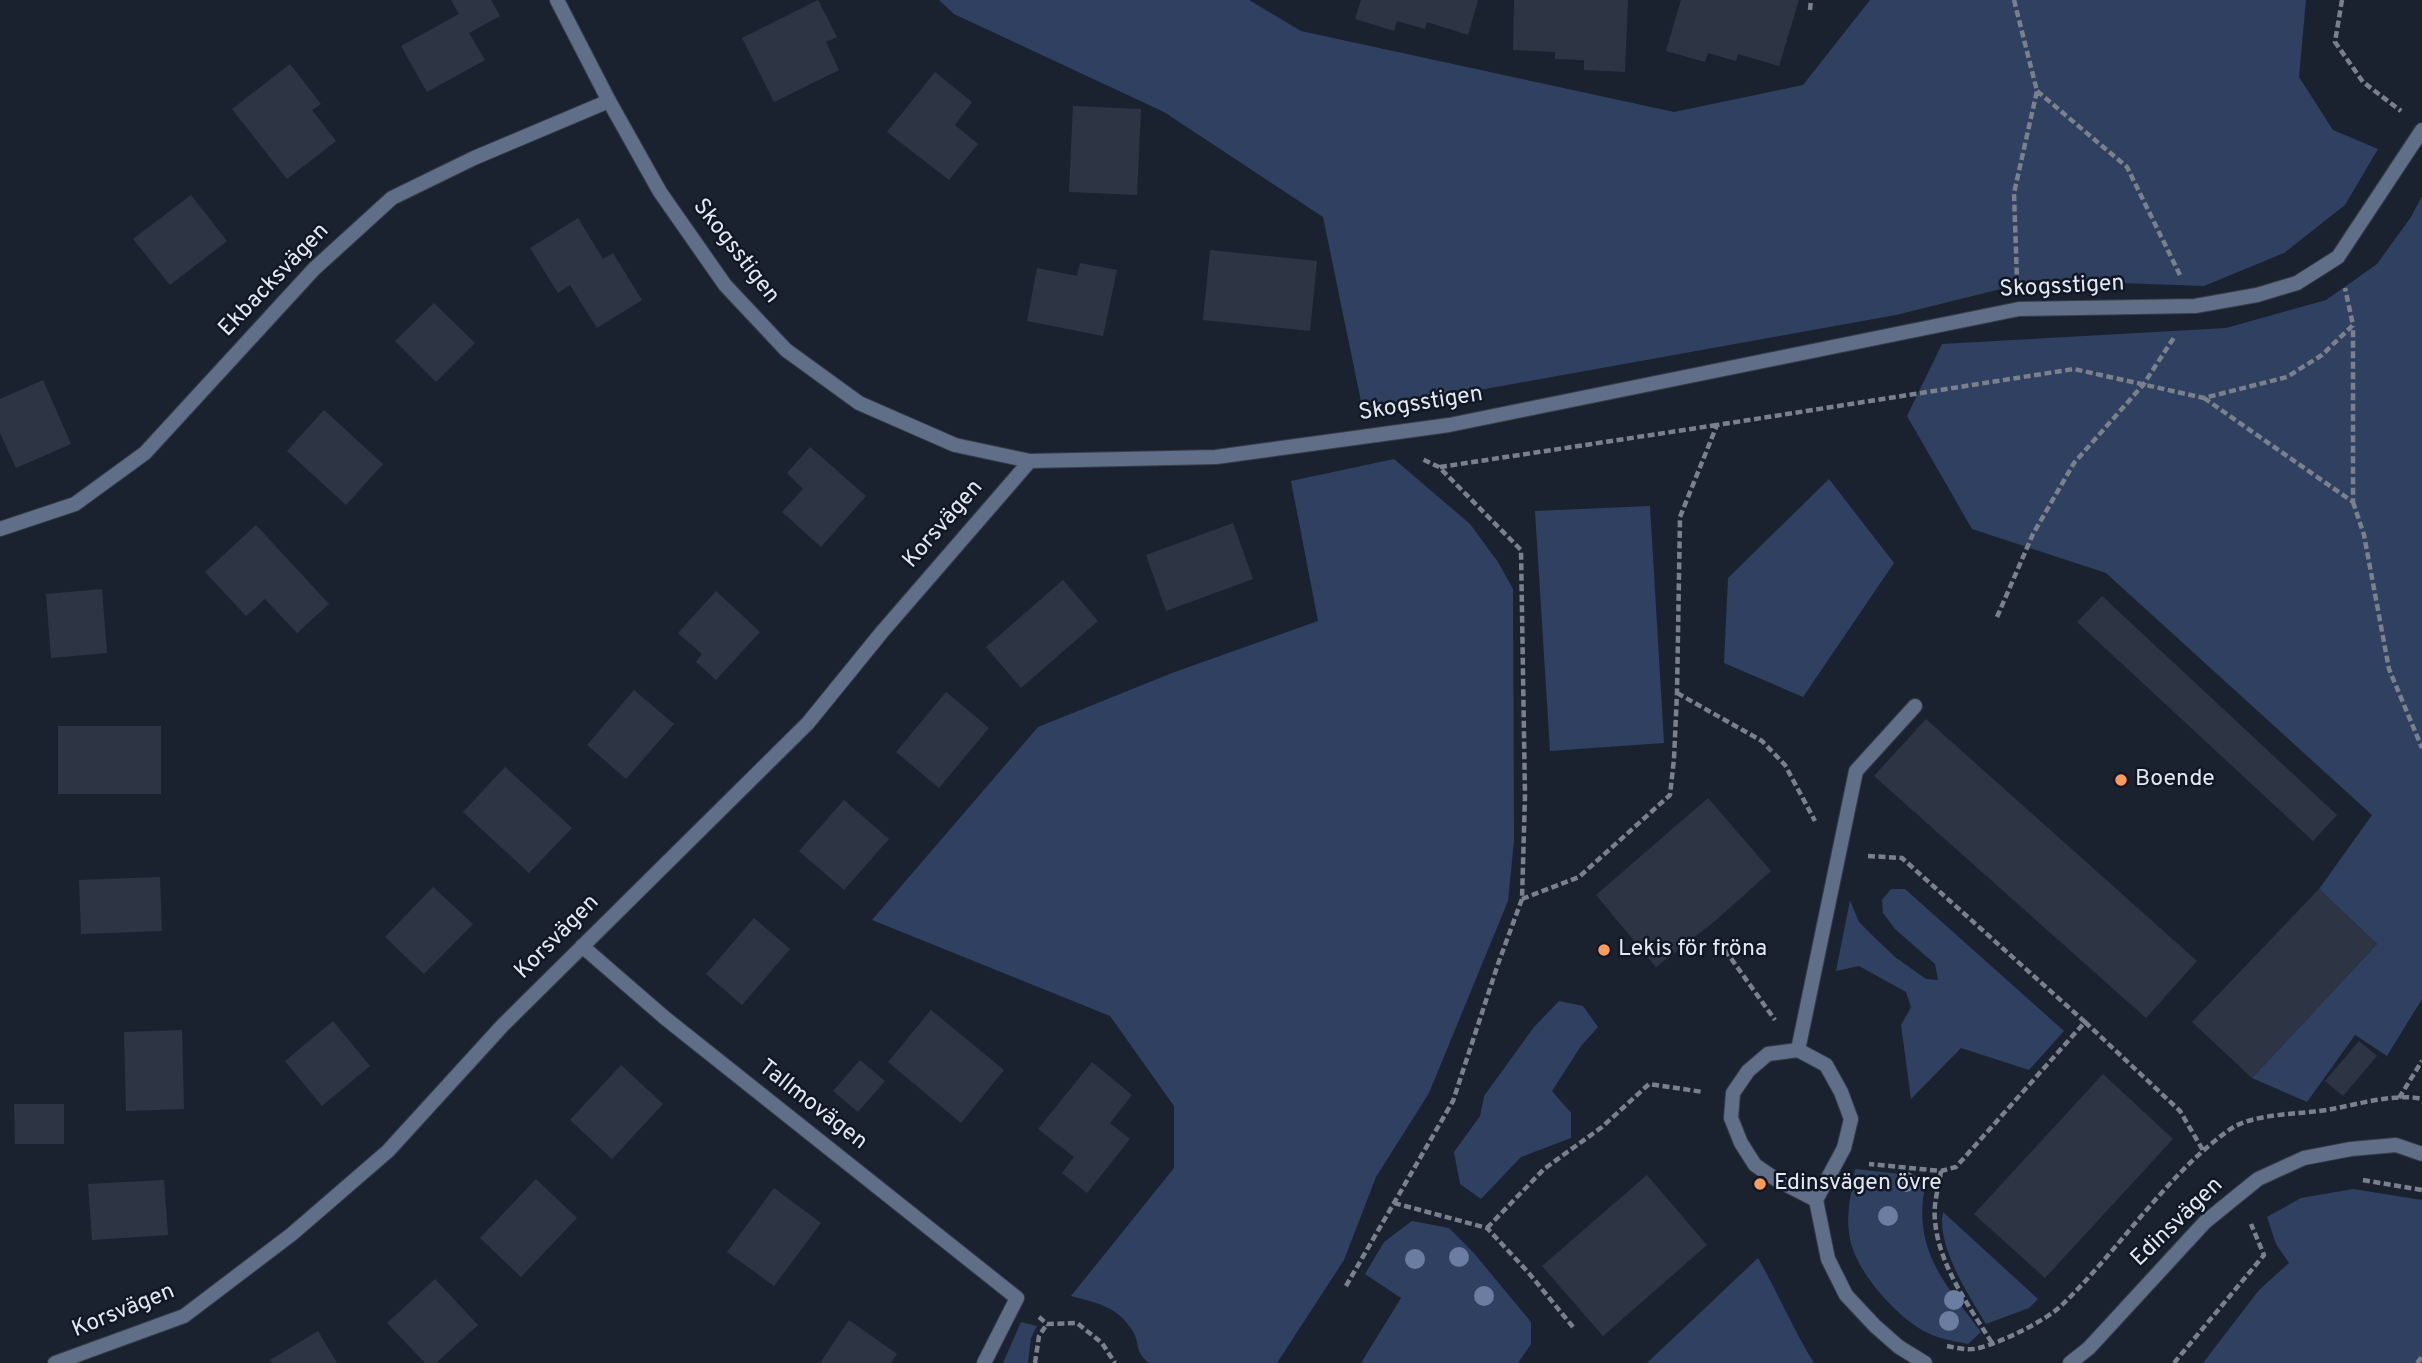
<!DOCTYPE html>
<meta charset="utf-8">
<style>
body{margin:0}
canvas{display:block;background:#1a212f}
</style>
<canvas width="2422" height="1363"></canvas>
<script>
const c = document.querySelector('canvas').getContext('2d');
c.lineJoin = 'round';
function paint(path, color) { c.fillStyle = color; c.fill(path, 'evenodd'); }
function strokePath(path, color, width, dash) { c.strokeStyle = color; c.lineWidth = width; c.lineCap = dash ? 'butt' : 'round'; c.setLineDash(dash || []); c.stroke(path); }
function label(font, color, halo, rows, align = 'center') {
  c.font = font + ' Overpass,sans-serif'; c.lineWidth = 5; c.setLineDash([]); c.textBaseline = 'middle'; c.strokeStyle = halo; c.fillStyle = color; for (const [text, x, y, turn = 0] of rows) {
    c.save(); c.translate(x, y); c.rotate((+turn || 0) * Math.PI / 180); c.textAlign = isNaN(turn) ? turn : align; if (halo) c.strokeText(text, 0, 0); c.fillText(text, 0, 0); c.restore();
  }
}
paint(new Path2D(`
 M939 0H1249L1301 31 1674 112 1803 85 1870 0H2306L2299 77 2333 130 2378 149 2345 205 2284 253 2204 286 2037 280 1896 315 1363 411 1323 217 1164 112 954 14Z
 M2422 196V999L2387 1056 2355 1035 2307 1102 2252 1078 2377 944 2319 889 2372 815 2106 573 1972 529 1907 416 1942 344 2226 328 2326 300 2377 264 2411 217Z
 M1394 459 1470 524 1498 562 1513 589 1514 841 1508 901 1429 1093 1376 1177 1344 1260 1277 1363H1149C1133 1350 1141 1343 1132 1330 1117 1306 1097 1303 1071 1296L1174 1168V1106L1110 1016 872 920 1038 727 1172 673 1318 621 1291 481Z
 M1829 479 1894 563 1803 697 1724 663 1728 578Z
 M1650 506 1664 743 1550 751 1535 511Z
 M1891 889H1905L2064 1031 2029 1070 1961 1048 1911 1099 1901 1025 1911 1007 1906 992 1859 966 1836 971 1850 900 1859 922 1876 939 1895 957 1926 979 1938 980 1935 964 1895 929 1883 913 1882 900Z
 M1559 1001 1583 1006 1598 1027 1581 1046 1552 1091 1571 1113V1138L1521 1157 1481 1199 1460 1184 1454 1152 1480 1116 1484 1096 1534 1027Z
 M1855 1169 1927 1177C1910 1247 1942 1279 1981 1332L1968 1344C1952 1341 1936 1338 1922 1330 1893 1313 1852 1267 1849 1233 1846 1212 1852 1190 1855 1169Z
 M2353 1189 2422 1200V1363H2203L2259 1290 2289 1263 2276 1244 2267 1217 2301 1198Z
 M1943 1212 2038 1299 2029 1308 1986 1324C1969 1296 1936 1245 1943 1212Z
 M1412 1221 1449 1228 1473 1252 1531 1322V1344L1518 1363H1361L1401 1298 1365 1274 1384 1242Z
 M1758 1258C1778 1293 1793 1329 1814 1363H1647Z
 M1021 1322 1037 1326 1031 1338 1028 1363H1003Z`), '#2f4060');
paint(new Path2D(`
 M451 0H491L500 16 469 33 485 60 427 92 401 46 459 14Z
 M818 0 837 37 826 42 839 70 774 102 742 38Z
 M1361 0H1478L1468 35 1427 22 1425 29 1397 21 1394 31 1355 19Z
 M1514 0H1628L1625 72 1584 70V60L1555 59V52L1513 50Z
 M1681 0H1799L1779 66 1738 54 1736 61 1708 53 1705 62 1666 51Z
 M290 64 321 104 312 110 336 141 287 179 232 109Z
 M935 72 972 102 955 125 978 144 949 180 887 132Z
 M1073 106 1141 109 1137 195 1069 192Z
 M191 195 227 241 170 285 133 239Z
 M578 218 603 259 613 253 642 300 597 328 570 285 558 293 530 248Z
 M1210 250 1317 261 1310 331 1203 320Z
 M1080 263 1117 270 1103 336 1027 321 1037 268 1077 276Z
 M434 303 475 343 436 382 395 341Z
 M43 380 71 444 16 468 0 433V399Z
 M324 410 383 464 346 505 287 451Z
 M810 447 866 496 821 547 782 512 803 489 787 473Z
 M1233 523 1253 579 1166 611 1146 555Z
 M256 525 329 604 297 633 265 599 246 616 205 572Z
 M1063 580 1098 621 1021 688 986 647Z
 M102 589 107 653 51 658 46 594Z
 M716 591 760 632 716 680 696 662 702 654 678 633Z
 M2102 596 2337 815 2313 841 2077 622Z
 M634 690 674 724 626 779 587 745Z
 M946 692 989 728 939 788 896 752Z
 M1926 719 2197 961 2146 1018 1874 776Z
 M58 726H161V794H58Z
 M505 767 572 828 529 873 463 812Z
 M1708 798 1771 871 1715 921 1656 967 1596 895Z
 M844 800 889 839 844 890 799 851Z
 M160 877 162 931 81 934 79 880Z
 M433 887 473 924 424 974 385 937Z
 M2319 889 2377 944 2252 1078 2192 1022Z
 M754 918 790 949 742 1005 706 974Z
 M931 1010 1004 1070 961 1123 888 1062Z
 M333 1021 370 1066 322 1106 285 1061Z
 M182 1030 184 1109 126 1111 124 1032Z
 M2359 1041 2377 1056 2343 1096 2325 1081Z
 M860 1060 885 1081 858 1112 833 1091Z
 M1092 1062 1132 1095 1110 1123 1130 1139 1087 1193 1062 1173 1074 1157 1038 1129Z
 M621 1065 663 1104 612 1159 570 1120Z
 M2103 1074 2173 1139 2045 1278 1974 1214Z
 M14 1104H64V1144H15Z
 M1647 1175 1707 1245 1603 1336 1542 1266Z
 M536 1179 577 1218 521 1277 480 1238Z
 M164 1180 168 1235 92 1240 88 1184Z
 M774 1188 821 1223 774 1286 727 1252Z
 M435 1279 478 1325 436 1363H425L387 1323Z
 M849 1320 897 1354 891 1363H820Z
 M318 1331 337 1363H272L270 1360Z`), '#2d3544');
const lane = new Path2D(`
 M1798 1050 1856 771 1915 706`);
const street = new Path2D(`
 M557 0 609 101 660 192 725 285 786 350 859 403 955 445 1030 461 1216 457 1449 425 2019 309 2195 306 2257 295 2297 283 2338 257 2422 130
 M0 529 75 504 145 453 314 269 392 198 474 158 609 101
 M582 946 665 1018 1017 1298 984 1363
 M1816 1200 1777 1180 1755 1165 1741 1143 1731 1118 1733 1093 1748 1071 1768 1054 1798 1050 1826 1065 1841 1092 1851 1119 1844 1148 1816 1200 1828 1259 1846 1295 1875 1326 1899 1347 1925 1363
 M55 1363 184 1316 292 1234 388 1151 503 1025 808 723 882 632 1030 461
 M2070 1363 2089 1348 2205 1222 2258 1179 2304 1158 2351 1149 2396 1145 2422 1154`);
strokePath(lane, '#363d4a', 16);
strokePath(street, '#363d4a', 16);
strokePath(new Path2D(`
 M2014 0 2037 91 2014 193 2017 280
 M2342 0 2335 42 2363 82 2401 111
 M1810 10 1811 0
 M2037 91 2127 167 2181 277
 M2204 398 2353 502V326
 M1440 467 1717 425
 M2353 502 2364 535 2389 669 2422 748
 M1997 617 2033 534 2074 463 2143 385 2175 336
 M1677 693 1762 741 1785 765 1815 821
 M1868 856 1902 858 2085 1022 1956 1167 1941 1171 1869 1164
 M1522 899 1579 877 1670 795 1674 759 1677 693 1680 517 1717 425 2074 369 2204 398 2287 377 2322 355 2353 325 2345 288
 M1725 950 1775 1020
 M2085 1022 2180 1111 2204 1152
 M2399 1098 2422 1061
 M1941 1171C1939 1186 1933 1204 1935 1220 1938 1264 1969 1306 1992 1343
 M2363 1180 2422 1190
 M1394 1203 1487 1228 1528 1272 1573 1327
 M1487 1228 1544 1169 1602 1127 1649 1084 1703 1092
 M1346 1286 1453 1101 1498 964 1522 899 1525 796 1521 550 1439 467 1422 459
 M1039 1317 1047 1324 1077 1323 1102 1343 1115 1363
 M1947 1346C1957 1348 1968 1351 1979 1348 2002 1342 2046 1321 2063 1304 2119 1250 2166 1175 2229 1130 2254 1112 2302 1115 2332 1109 2360 1104 2394 1093 2422 1099
 M1035 1363 1039 1336 1047 1324
 M2174 1363 2264 1255 2251 1224
 M2417 1363 2422 1357`), '#7a808c', 4.5, [7, 3.5]);
strokePath(lane, '#606e88', 14);
strokePath(street, '#606e88', 14);
c.fillStyle = '#6b7da0';
for (const [x, y] of [
 [1906,1182],
 [1888,1216],
 [1459,1257],
 [1415,1259],
 [1484,1296],
 [1954,1300],
 [1949,1321]
]) { c.beginPath(); c.arc(x, y, 10, 0, 2 * Math.PI); c.fill(); }
for (const [x, y, r, color] of [
 [2121,780,7,"#fe9b59"],
 [1604,950,7,"#fe9b59"],
 [1760,1184,7,"#fe9b59"]
]) { const dot = new Path2D(); dot.arc(x, y, r, 0, 2 * Math.PI); c.fillStyle = color; c.fill(dot); strokePath(dot, '#111825', 2.5); }
label('23px', '#e3e8f2', '#111825', [
 ["Skogsstigen",735,252,52],
 ["Ekbacksvägen",275,281,-46],
 ["Skogsstigen",2062,288,-3],
 ["Skogsstigen",1421,405,-9],
 ["Korsvägen",944,525,-49],
 ["Korsvägen",558,938,-45],
 ["Tallmovägen",812,1106,38],
 ["Edinsvägen",2178,1223,-44],
 ["Korsvägen",124,1312,-22]
]);
label('23px', '#e3e8f2', '#111825', [
 ["Boende",2135,780],
 ["Lekis för fröna",1618,950],
 ["Edinsvägen övre",1774,1184]
], 'left');
</script>
